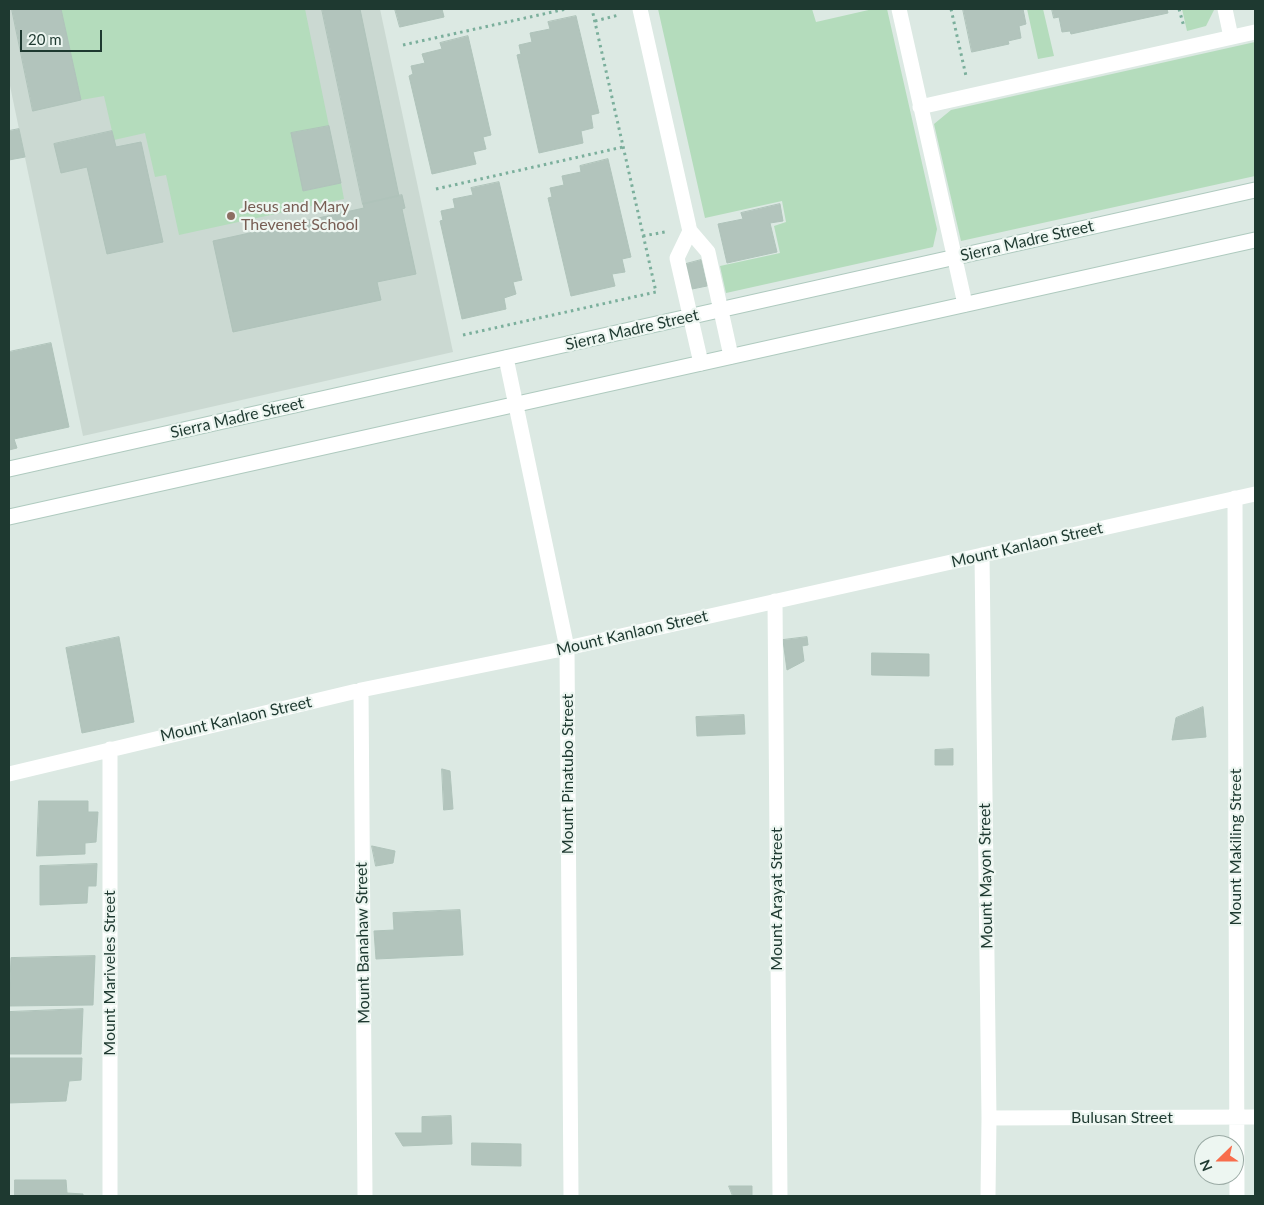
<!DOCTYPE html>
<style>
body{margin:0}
#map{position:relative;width:1264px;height:1205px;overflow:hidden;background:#dce9e3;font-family:Lato,sans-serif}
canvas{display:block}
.frame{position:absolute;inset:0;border:10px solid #1e3930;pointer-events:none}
.north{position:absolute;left:1194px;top:1135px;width:50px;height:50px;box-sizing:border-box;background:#edf6f1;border:1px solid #9aaaa4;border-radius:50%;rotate:248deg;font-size:14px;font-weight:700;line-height:20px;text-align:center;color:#1e3930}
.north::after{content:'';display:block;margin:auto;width:18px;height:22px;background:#f86d4c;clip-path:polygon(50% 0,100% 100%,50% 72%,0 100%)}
.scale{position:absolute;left:20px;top:30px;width:82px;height:22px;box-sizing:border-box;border:2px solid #1e3930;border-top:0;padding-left:6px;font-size:15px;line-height:18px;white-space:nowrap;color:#1e3930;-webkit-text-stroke:4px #edf6f1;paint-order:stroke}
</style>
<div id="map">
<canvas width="1264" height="1205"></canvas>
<div class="frame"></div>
<div class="north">N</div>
<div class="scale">20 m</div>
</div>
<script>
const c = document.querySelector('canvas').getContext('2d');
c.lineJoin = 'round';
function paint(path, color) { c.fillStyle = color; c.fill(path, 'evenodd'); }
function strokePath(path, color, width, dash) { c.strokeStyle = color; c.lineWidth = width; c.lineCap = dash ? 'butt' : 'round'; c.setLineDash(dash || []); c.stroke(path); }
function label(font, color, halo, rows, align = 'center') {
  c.font = font + ' Lato,sans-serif'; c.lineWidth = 4.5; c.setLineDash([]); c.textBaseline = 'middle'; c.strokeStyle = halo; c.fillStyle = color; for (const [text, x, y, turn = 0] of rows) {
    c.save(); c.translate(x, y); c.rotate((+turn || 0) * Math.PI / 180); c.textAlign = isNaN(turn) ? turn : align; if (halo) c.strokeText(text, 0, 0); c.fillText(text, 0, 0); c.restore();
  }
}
paint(new Path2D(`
 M9 9H380L453 352 83 436 9 81Z`), '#cbd9d2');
paint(new Path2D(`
 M61 9H305L329 126 292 134 304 191 341 183 344 199 179 235 166 175 155 177 145 133 114 140 104 96 81 100Z
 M658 9H812L816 22 873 9H887L937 229 933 247 726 293 720 266 780 253 774 226 786 222 782 201 705 218Z
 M1027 9H1043L1054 56 1038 59Z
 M1182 9H1214V10L1206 26 1187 31Z
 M1255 42V176L961 241 934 124 951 110Z`), '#b4dcbc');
const building = new Path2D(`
 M12 9H61L81 100 33 111Z
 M322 9H360L399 196 363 204Z
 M395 9H442L444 17 400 27Z
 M963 9H1023L1026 24 1019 26 1021 38 1008 41 1009 44 972 52Z
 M1052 9H1167L1168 13 1071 34 1070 31 1062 32 1059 17 1054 18Z
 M576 16 599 113 591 115 593 128 581 131 583 143 539 153 517 55 521 54 519 45 532 42 530 33 550 29 548 22Z
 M468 36 491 135 483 137 486 149 473 152 476 164 432 174 409 76 413 74 411 66 425 63 422 54 442 49 440 43Z
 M329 126 341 183 303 191 291 133Z
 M19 129 25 157 9 160V131Z
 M112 131 116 147 141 142 163 242 107 254 87 167 61 173 54 144Z
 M608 159 631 257 622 259 625 272 612 274 615 286 571 296 548 198 552 197 550 188 564 185 562 176 581 172 580 166Z
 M499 182 522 280 513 282 516 294 504 298 506 309 462 319 440 221 443 220 441 211 455 208 453 199 473 195 471 188Z
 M402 195 405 208 402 209 416 274 377 282 381 300 233 332 213 241 364 208 363 204Z
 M780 204 783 221 770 223 777 252 727 263 718 224 743 219 741 213Z
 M701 260 707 286 692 289 686 264Z
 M51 343 69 427 14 439 17 448 9 450V352Z
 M119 637 134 722 82 733 66 648Z
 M807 637 808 645 802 646 804 661 787 670 783 640Z
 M872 653 929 654V676L872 675Z
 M1203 707 1206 737 1172 740 1176 718Z
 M744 715 745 734 697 736 696 717Z
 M953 749V765H935V750Z
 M442 769 450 771 453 809 444 810Z
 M39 801H88V812H98L96 842 85 843V854L37 856Z
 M372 846 395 851 393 863 376 866Z
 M97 864 96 886H88L87 903 40 905V866Z
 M460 910 463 955 376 959 374 931 394 930 393 913Z
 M95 956 93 1005 9 1006 11 958Z
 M83 1009 81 1054H9V1012Z
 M9 1058H82L81 1080 69 1081 66 1101 9 1103Z
 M451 1116 452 1144 403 1146 395 1133H422V1117Z
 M472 1143 521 1144V1166L472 1165Z
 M15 1180H66L67 1193 83 1194V1196H15Z
 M729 1186H752V1196H733Z`);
paint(building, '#b2c4bc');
strokePath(building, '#afc3ba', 1);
const secondary = new Path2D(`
 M9 469 1255 190
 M9 517 1255 240`);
strokePath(secondary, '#afcabf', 17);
strokePath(new Path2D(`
 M951 9 966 76
 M1179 9 1184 27
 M595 21 619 15
 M403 45 566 9
 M436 189 623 147
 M643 236 665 232
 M463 335 656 292 592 9`), '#7baf9c', 3, [2.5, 4]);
strokePath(new Path2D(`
 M640 9 689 227 690 231 708 252 731 356
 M899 9 965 304
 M1225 9 1231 37
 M920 107 1255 32
 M690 231 677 258 701 363`), '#fff', 15);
strokePath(new Path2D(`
 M506 358 567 648 571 1196
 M1235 498 1237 1196
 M982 555 989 1118 988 1196
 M775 601 780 1196
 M361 690 365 1196
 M9 774 361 690 567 648 1255 494
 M989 1118 1255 1117
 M110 1196V749`), '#fff', 15);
strokePath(secondary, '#fff', 15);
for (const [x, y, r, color] of [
 [231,216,5,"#8d6e63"]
]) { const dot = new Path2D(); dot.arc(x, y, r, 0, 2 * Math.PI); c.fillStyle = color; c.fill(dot); strokePath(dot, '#edf6f1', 2); }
label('16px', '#785e54', '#edf6f1', [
 ["Jesus and Mary",241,207],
 ["Thevenet School",241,225]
], 'left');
label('16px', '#1e3930', '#edf6f1', [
 ["Sierra Madre Street",1027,241,-13],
 ["Sierra Madre Street",632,330,-13],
 ["Sierra Madre Street",237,418,-13],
 ["Mount Kanlaon Street",1027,545,-13],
 ["Mount Kanlaon Street",632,633,-13],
 ["Mount Kanlaon Street",236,719,-13],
 ["Mount Pinatubo Street",568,774,-90],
 ["Mount Makiling Street",1236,847,-90],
 ["Mount Mayon Street",986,876,-91],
 ["Mount Arayat Street",777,899,-90],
 ["Mount Banahaw Street",363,943,-91],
 ["Mount Mariveles Street",110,973,-90],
 ["Bulusan Street",1122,1118]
]);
</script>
